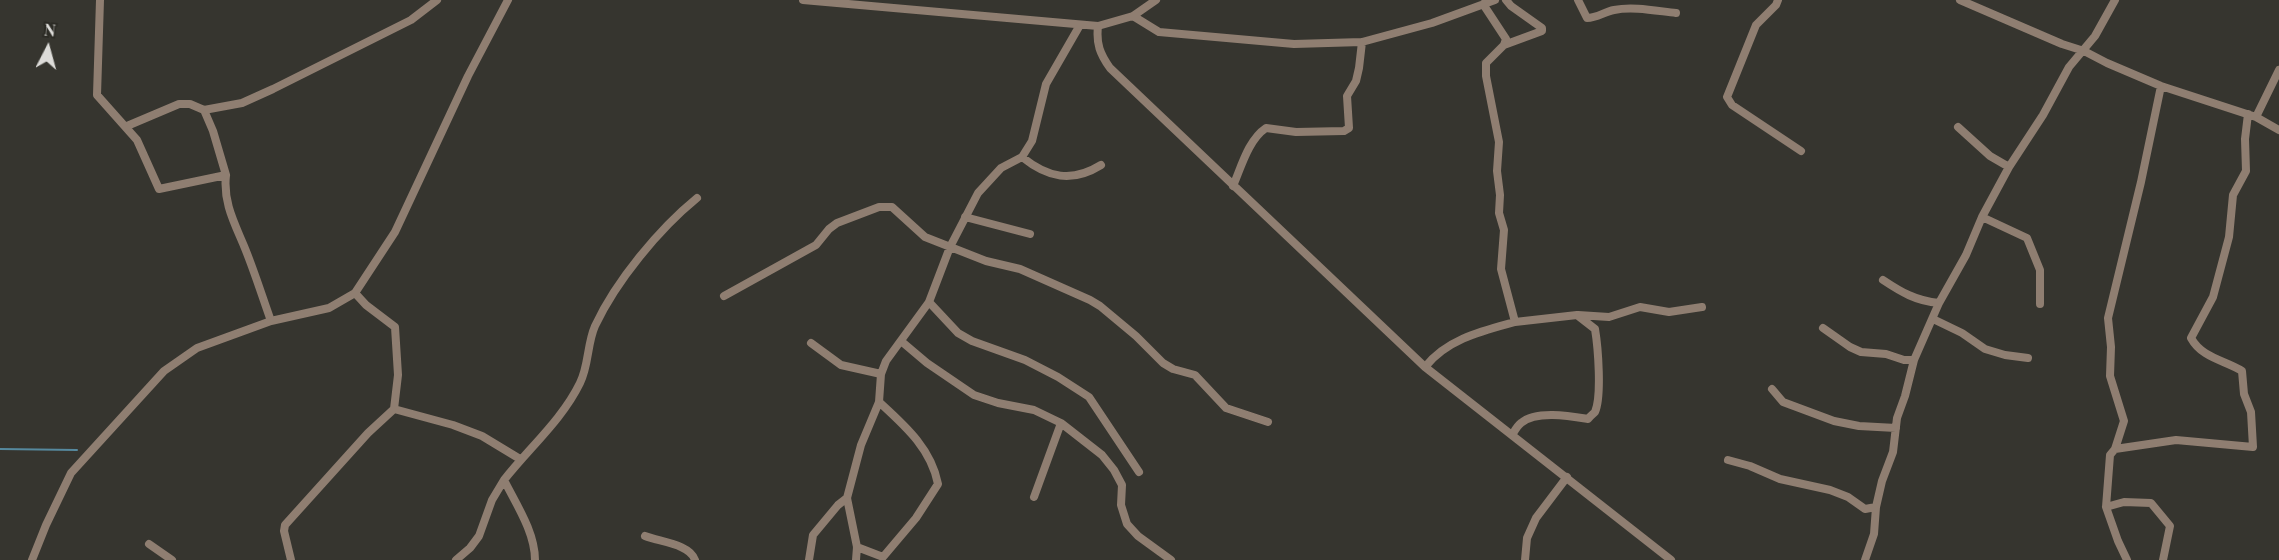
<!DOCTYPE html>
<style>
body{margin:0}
#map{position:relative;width:2279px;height:560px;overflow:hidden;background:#36352f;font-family:"Playfair Display",serif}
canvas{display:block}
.north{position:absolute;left:18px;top:18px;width:60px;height:60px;-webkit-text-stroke:4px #2c2b25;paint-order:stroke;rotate:6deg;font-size:16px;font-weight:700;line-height:24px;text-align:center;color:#dddcd9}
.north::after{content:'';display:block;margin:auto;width:21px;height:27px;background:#dddcd9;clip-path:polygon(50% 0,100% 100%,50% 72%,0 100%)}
</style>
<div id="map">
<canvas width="2279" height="560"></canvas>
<div class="north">N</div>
</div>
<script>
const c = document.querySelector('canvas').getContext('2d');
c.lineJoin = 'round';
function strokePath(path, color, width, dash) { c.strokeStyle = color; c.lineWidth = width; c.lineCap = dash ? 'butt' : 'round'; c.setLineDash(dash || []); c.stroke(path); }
strokePath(new Path2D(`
 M0 449 77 450`), '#56899e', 2);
strokePath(new Path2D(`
 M100 0 97 95 137 140 159 189 226 175C223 202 234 222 244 246 254 270 262 296 271 321
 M803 0 1098 26 1133 16 1156 0
 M1578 0 1587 18C1597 18 1604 12 1614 10 1633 6 1657 11 1676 13
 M1778 0 1776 5 1756 25 1727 97 1732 105 1801 151
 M1960 0 2062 44 2084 51 2107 63 2161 86 2256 117 2279 130
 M1483 4 1506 39 1504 45 1486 63V76L1499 142 1497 171 1500 195 1499 213 1504 230 1501 269 1514 318 1515 322 1577 315 1595 329C1598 347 1602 396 1595 412 1593 414 1590 416 1588 419 1570 416 1536 410 1521 423 1517 426 1514 432 1512 435
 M1133 16 1159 32 1294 44 1362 42 1432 23 1495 0
 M1098 26C1096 44 1100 54 1110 68L1425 367 1671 560
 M1504 45 1542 31V28L1511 6 1506 0
 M2256 117 2279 70
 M127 126 179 104H190L204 110
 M1958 127 1990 156 2009 167
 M1022 157C1048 178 1072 183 1101 165
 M226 175 213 131 204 110 242 103 273 89 411 20 437 0
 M1233 186C1241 168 1248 140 1266 128L1296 132 1344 131 1349 128 1347 96 1356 81 1359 68 1362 42
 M965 217 1030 234
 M1982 217 2027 238 2040 270V304
 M1883 280C1901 292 1916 301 1939 303
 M355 293 366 305 395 327 398 375 394 409
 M724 296 816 245 829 229 837 223 879 207H892L925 237 986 261 1020 269 1090 300 1100 306 1136 336 1163 363 1173 369 1195 375 1226 408 1268 422
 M929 302 958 333 972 341 1025 360 1058 377 1089 397 1139 472
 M1578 315 1609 317 1640 307 1669 312 1702 307
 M1933 319 1962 333 1985 349 2005 355 2028 358
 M1823 328 1850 347 1861 352 1886 354 1904 360H1914
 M901 341 927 363 974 395 998 403 1034 410 1061 423 1102 455 1114 470 1122 485 1121 505 1127 524 1138 536 1171 560
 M811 343 841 365 881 374
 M1425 367C1447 339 1482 331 1515 322
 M1772 389 1783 402 1834 421 1859 426 1896 428
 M2115 449 2176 440 2253 447 2251 412 2244 394 2242 371C2224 360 2202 358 2191 338L2213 297 2229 237 2233 195 2246 171 2245 139 2248 114
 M1728 460 1750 466 1780 479 1830 490 1848 497 1865 509 1876 507
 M1034 497 1061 423
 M2106 507 2124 502 2151 503 2170 526 2163 560
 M645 536C660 542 690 544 695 560
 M149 544 172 560
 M857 547 883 557 916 518 938 484C931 448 904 425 879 402
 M32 560 46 525 71 473 164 371 197 348 271 321 329 308 355 293 395 232 468 76 508 0
 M291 560 284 531 285 525 368 433 394 409 453 425 482 436 520 459
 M456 560 470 548 479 536 492 500 504 480
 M535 560C535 532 516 504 504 480 529 448 562 420 580 383 589 365 587 344 595 326 616 281 659 229 697 198
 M809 560 813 535 838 505 847 498
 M856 560 857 547 847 498 861 445 879 402 881 374 886 361 929 302 950 247 978 193 1001 168 1022 157 1032 141 1046 84 1080 25
 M1525 560 1527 538 1536 518 1567 477
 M1865 560 1874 534 1876 507 1882 481 1893 452 1897 418 1905 396 1914 360 1939 303 1966 255 1982 217 2009 167 2043 115 2069 67 2095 36 2115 0
 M2127 560 2118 541 2106 507 2110 455 2115 449 2124 421 2110 376 2111 347 2108 318 2141 182 2161 86`), '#8f7e71', 8);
</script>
